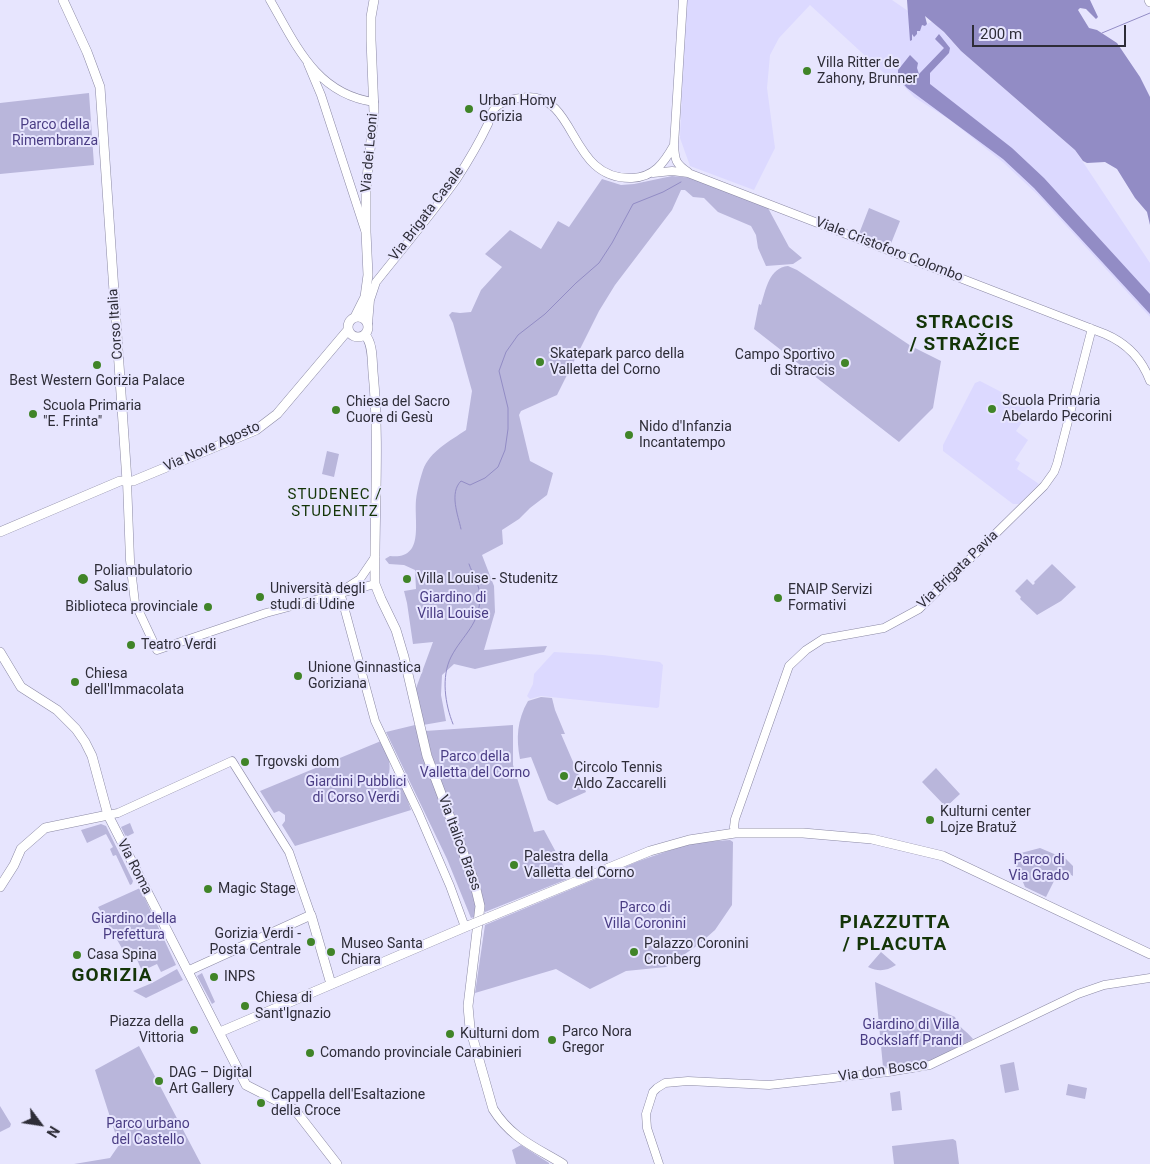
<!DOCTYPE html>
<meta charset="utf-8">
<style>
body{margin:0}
#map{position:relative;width:1150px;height:1164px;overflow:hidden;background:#e7e5fe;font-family:Roboto,sans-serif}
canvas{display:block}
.north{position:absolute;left:15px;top:1099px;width:50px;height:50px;-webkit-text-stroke:4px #e7e5fe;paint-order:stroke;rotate:121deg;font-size:14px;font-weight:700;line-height:20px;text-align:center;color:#2e2d38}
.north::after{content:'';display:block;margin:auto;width:18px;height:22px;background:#2e2d38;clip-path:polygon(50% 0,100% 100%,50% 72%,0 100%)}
.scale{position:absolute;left:972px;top:25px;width:154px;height:22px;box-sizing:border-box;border:2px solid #2e2d38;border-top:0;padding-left:6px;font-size:15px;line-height:18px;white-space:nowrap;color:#2e2d38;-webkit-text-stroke:4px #e7e5fe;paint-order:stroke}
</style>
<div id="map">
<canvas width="1150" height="1164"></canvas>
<div class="north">N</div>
<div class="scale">200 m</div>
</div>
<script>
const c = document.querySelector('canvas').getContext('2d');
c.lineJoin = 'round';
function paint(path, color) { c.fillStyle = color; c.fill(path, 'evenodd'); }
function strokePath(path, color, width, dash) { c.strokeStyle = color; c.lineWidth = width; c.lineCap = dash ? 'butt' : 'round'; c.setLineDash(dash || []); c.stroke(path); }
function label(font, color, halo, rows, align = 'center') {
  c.font = font + ' Roboto,sans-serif'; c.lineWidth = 4; c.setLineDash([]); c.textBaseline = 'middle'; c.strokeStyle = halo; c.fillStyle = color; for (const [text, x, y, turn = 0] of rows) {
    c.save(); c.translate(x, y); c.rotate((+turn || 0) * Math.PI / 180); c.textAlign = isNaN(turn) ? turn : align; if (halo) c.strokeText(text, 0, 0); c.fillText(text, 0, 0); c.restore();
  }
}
paint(new Path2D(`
 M686 0H892L927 24 933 21 961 51 1075 150 1150 263V317L1038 195 1004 163 950 120 914 97 901 83 898 86 810 5 779 38 770 55 767 88 775 148 754 190 690 166 680 138Z
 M980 381 1032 408 1016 431 1028 440 1015 460 1020 463 1017 469 1039 484 1019 504H1013L943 451V445L975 383Z
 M554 652 603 655 660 662 663 665 659 707 657 708 541 696 530 699 527 696 533 684 534 674Z`), '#dcd9ff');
paint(new Path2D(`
 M89 93 94 165 0 174V103Z
 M672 176 693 178 768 208 789 247 802 258 793 264 766 266 758 248 756 235 751 226 718 212 704 198 693 197 685 190H681L672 210 615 285 599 311 557 395 521 411 519 415 530 461 553 473 547 495 530 508 519 519 502 530 503 544 482 555 494 586 495 612 484 650 547 646 544 652 475 669 454 664 442 675 441 695 446 721 423 725 415 691 433 642 413 644 407 603 404 591 416 589 415 570 404 565 389 564 385 559 390 556C425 560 414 523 416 500 417 491 420 479 423 470 430 451 450 441 466 430L472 391 453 323 449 315 452 312 460 313 471 312 481 290 502 267 485 254 510 230 541 249 558 221 569 227 602 179 621 185 634 184Z
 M869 208 900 221 888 251 857 239Z
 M788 266 797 270 911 346 941 361 933 408 899 442 754 329 759 304 761 305C766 289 769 268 788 266Z
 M327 451 339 454 334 477 322 474Z
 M1052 564 1076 587 1061 601 1037 615 1020 599 1021 597 1015 591 1027 579 1033 585 1035 583 1034 582Z
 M541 697 552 698 555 710 565 734H561L586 792 557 805 548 800 531 757 520 759C516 738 517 720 528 701Z
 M415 725C426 761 439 796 452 831 463 859 475 886 477 916L471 918 447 859 386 732Z
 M513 725V765L534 832 544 830 570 878 485 912C482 885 472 861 462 836 448 801 434 767 425 731Z
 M381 741C384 747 388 755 389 761 392 775 382 780 403 787L411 810 295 846 282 825 285 821V815L279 811 274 813 260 791Z
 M936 768 960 794 946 807 922 782Z
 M130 823 134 833 126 837 121 827Z
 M101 824 106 826 133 881 132 884 130 885 116 855 113 856 110 849 113 847 106 834 87 843 81 830Z
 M730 840 733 842 732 905 715 930 698 945 666 967 626 971 590 989 556 969 475 993 485 925 639 861 691 843Z
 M1040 848 1066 859 1073 866V876L1060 869 1046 897 1025 887 1015 863 1021 853Z
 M140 888 176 965 161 972 157 964 142 971 132 948 123 950 98 907Z
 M881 952 896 965C886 971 879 972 868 967Z
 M177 969 183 980 146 998 133 991 152 983Z
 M202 973 215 1002 212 1004 197 976Z
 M875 982 955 1017C958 1028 966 1030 973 1039L930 1062 883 1067Z
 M139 1046 201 1164H74L110 1158 119 1145 95 1070Z
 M1014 1062 1019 1090 1005 1093 1000 1065Z
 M1068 1084 1087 1088 1085 1099 1066 1095Z
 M900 1091 902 1110 892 1111 890 1093Z
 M0 1106 11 1124 10 1127 0 1132Z
 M953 1139 956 1141 959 1164H894L892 1146Z
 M521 1145 549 1163V1164H516L512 1150Z`), '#b9b6db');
paint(new Path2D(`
 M907 0H1090L1098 17 1096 19 1086 9 1080 8 1078 10 1089 28 1097 30 1117 43 1140 77 1150 97V225L1147 212 1135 198 1117 169 1105 162 1087 163 1083 161 1075 150 961 51 944 32 925 16 927 24 925 26 922 25 920 31H917V34L914 37 912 34V40L910 41Z
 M939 34 950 48 949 53 930 73V84L1012 148 1044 178 1150 294V314L1034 188 1003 159 907 88 898 78V70L910 55 918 63 917 68 919 74 944 48 935 39Z`), '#928cc5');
strokePath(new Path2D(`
 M1102 33 1150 13
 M461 529C458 515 449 493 461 481L470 485 485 478 498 467 505 450 508 429V408L499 371 506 352 518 335 545 314 576 283 599 263 612 243 633 204 663 192 681 182
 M453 724C445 704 441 677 451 657 463 634 480 625 480 596 480 586 472 573 469 564`), '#928cc5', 1);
const minor = new Path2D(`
 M270 0C296 45 316 94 374 102
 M308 64 321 95 365 230
 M674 145C675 160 675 163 688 172
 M653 173 672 171 688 173 1105 334C1126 343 1142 359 1150 381
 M361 317 367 306
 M368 324 370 300 376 282C403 248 431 215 456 180 467 163 479 143 488 124 490 119 491 111 496 107 504 100 517 98 528 97 578 97 569 180 632 178 654 177 664 163 674 145L683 0
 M127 481 130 560 135 603 157 650 266 613 375 584
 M343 590 360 579 375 557
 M340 592 375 721 419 814 450 886 465 927
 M108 815 118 813 232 761 289 852 311 915
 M735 833 734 827 735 819 789 666 806 650 823 639 884 628 919 609 1044 486 1054 472 1057 464 1091 332 1090 328
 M659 1164 647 1128 646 1114 653 1092 657 1088 665 1083 688 1081 769 1085 888 1072 930 1065 1078 994 1104 985 1150 978`);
const major = new Path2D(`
 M63 0 87 52 100 87 127 481
 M1149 0 1150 2
 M348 327a10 10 0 1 1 20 0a10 10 0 1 1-20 0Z
 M355 317 365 297 368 275 366 232V188L374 112 371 40V17L374 0
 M365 335C373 343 372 361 373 372 380 444 374 512 375 584L381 599 396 630 404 657 427 756 474 881 480 906 468 1006 470 1028 493 1109C511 1138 535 1147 563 1164
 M0 532 120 481H133L256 430 277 414 348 330
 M0 652 21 687 57 710 76 729 85 742 92 756 108 815 246 1085 295 1110 337 1164
 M0 887 14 865 21 849 45 828 108 815
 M487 918 650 851 689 840 735 833H803L872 839 943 856 1150 954
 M188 971 311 915 331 984
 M220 1032 470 925`);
strokePath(minor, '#8b89a4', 9);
strokePath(major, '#8b89a4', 10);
strokePath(minor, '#fff', 8);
strokePath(major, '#fff', 9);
const majorBridge = new Path2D(`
 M470 925 487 918`);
strokePath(majorBridge, '#8b89a4', 10, []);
strokePath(majorBridge, '#fff', 9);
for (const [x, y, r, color] of [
 [807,71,5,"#408428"],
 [469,109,5,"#408428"],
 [540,362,5,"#408428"],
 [845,363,5,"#408428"],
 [97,365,5,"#408428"],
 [992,409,5,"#408428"],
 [336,410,5,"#408428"],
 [33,414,5,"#408428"],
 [629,435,5,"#408428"],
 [83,579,6,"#408428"],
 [407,579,5,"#408428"],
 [260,597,5,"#408428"],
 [778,598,5,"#408428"],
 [208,607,5,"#408428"],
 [131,645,5,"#408428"],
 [298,676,5,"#408428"],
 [75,682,5,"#408428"],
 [245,762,5,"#408428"],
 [564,776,5,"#408428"],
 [930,820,5,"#408428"],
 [514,865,5,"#408428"],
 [208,889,5,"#408428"],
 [311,942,5,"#408428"],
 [331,952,5,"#408428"],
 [634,952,5,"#408428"],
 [77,955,5,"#408428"],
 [214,977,5,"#408428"],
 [245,1006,5,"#408428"],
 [194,1030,5,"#408428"],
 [450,1034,5,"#408428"],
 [552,1040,5,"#408428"],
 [310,1053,5,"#408428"],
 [159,1081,5,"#408428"],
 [261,1103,5,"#408428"]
]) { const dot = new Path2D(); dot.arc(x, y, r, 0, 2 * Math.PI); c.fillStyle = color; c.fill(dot); strokePath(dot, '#e7e5fe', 2); }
label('14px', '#2e2d38', '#e7e5fe', [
 ["Villa Ritter de",817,63],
 ["Zahony, Brunner",817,79],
 ["Urban Homy",479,101],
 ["Gorizia",479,117],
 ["Skatepark parco della",550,354],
 ["Valletta del Corno",550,370],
 ["Campo Sportivo",835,355,"right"],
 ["di Straccis",835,371,"right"],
 ["Best Western Gorizia Palace",97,381,"center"],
 ["Scuola Primaria",1002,401],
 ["Abelardo Pecorini",1002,417],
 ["Chiesa del Sacro",346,402],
 ["Cuore di Gesù",346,418],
 ["Scuola Primaria",43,406],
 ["\"E. Frinta\"",43,422],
 ["Nido d'Infanzia",639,427],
 ["Incantatempo",639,443],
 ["Poliambulatorio",94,571],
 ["Salus",94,587],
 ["Villa Louise - Studenitz",417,579],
 ["Università degli",270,589],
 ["studi di Udine",270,605],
 ["ENAIP Servizi",788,590],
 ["Formativi",788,606],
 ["Biblioteca provinciale",198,607,"right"],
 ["Teatro Verdi",141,645],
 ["Unione Ginnastica",308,668],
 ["Goriziana",308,684],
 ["Chiesa",85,674],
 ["dell'Immacolata",85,690],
 ["Trgovski dom",255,762],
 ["Circolo Tennis",574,768],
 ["Aldo Zaccarelli",574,784],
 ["Kulturni center",940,812],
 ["Lojze Bratuž",940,828],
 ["Palestra della",524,857],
 ["Valletta del Corno",524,873],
 ["Magic Stage",218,889],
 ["Gorizia Verdi -",301,934,"right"],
 ["Posta Centrale",301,950,"right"],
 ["Museo Santa",341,944],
 ["Chiara",341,960],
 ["Palazzo Coronini",644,944],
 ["Cronberg",644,960],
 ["Casa Spina",87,955],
 ["INPS",224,977],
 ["Chiesa di",255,998],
 ["Sant'Ignazio",255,1014],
 ["Piazza della",184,1022,"right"],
 ["Vittoria",184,1038,"right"],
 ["Parco Nora",562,1032],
 ["Gregor",562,1048],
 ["Kulturni dom",460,1034],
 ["Comando provinciale Carabinieri",320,1053],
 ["DAG – Digital",169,1073],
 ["Art Gallery",169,1089],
 ["Cappella dell'Esaltazione",271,1095],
 ["della Croce",271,1111]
], 'left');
label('14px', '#4a3d84', '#e7e5fe', [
 ["Parco della",55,125],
 ["Rimembranza",55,141],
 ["Giardino di",453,598],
 ["Villa Louise",453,614],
 ["Parco della",475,757],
 ["Valletta del Corno",475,773],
 ["Giardini Pubblici",356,782],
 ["di Corso Verdi",356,798],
 ["Parco di",1039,860],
 ["Via Grado",1039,876],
 ["Parco di",645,908],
 ["Villa Coronini",645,924],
 ["Giardino della",134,919],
 ["Prefettura",134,935],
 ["Giardino di Villa",911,1025],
 ["Bockslaff Prandi",911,1041],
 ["Parco urbano",148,1124],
 ["del Castello",148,1140]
]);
label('14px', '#2e2d38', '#e7e5fe', [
 ["Via dei Leoni",370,153,-85],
 ["Via Brigata Casale",427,214,-53],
 ["Viale Cristoforo Colombo",889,250,21],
 ["Corso Italia",116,324,-94],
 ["Via Nove Agosto",212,447,-24],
 ["Via Brigata Pavia",958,570,-44],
 ["Via Italico Brass",459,843,70],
 ["Via Roma",134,867,63],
 ["Via don Bosco",883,1071,-8]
]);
c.letterSpacing = '1px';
label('15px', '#143508', '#e7e5fe', [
 ["STUDENEC /",335,495],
 ["STUDENITZ",335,512]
]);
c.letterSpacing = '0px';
c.letterSpacing = '1px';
label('bold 19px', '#143508', '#e7e5fe', [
 ["STRACCIS",965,323],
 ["/ STRAŽICE",965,345],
 ["PIAZZUTTA",895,923],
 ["/ PLACUTA",895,945],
 ["GORIZIA",112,976]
]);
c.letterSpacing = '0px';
</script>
